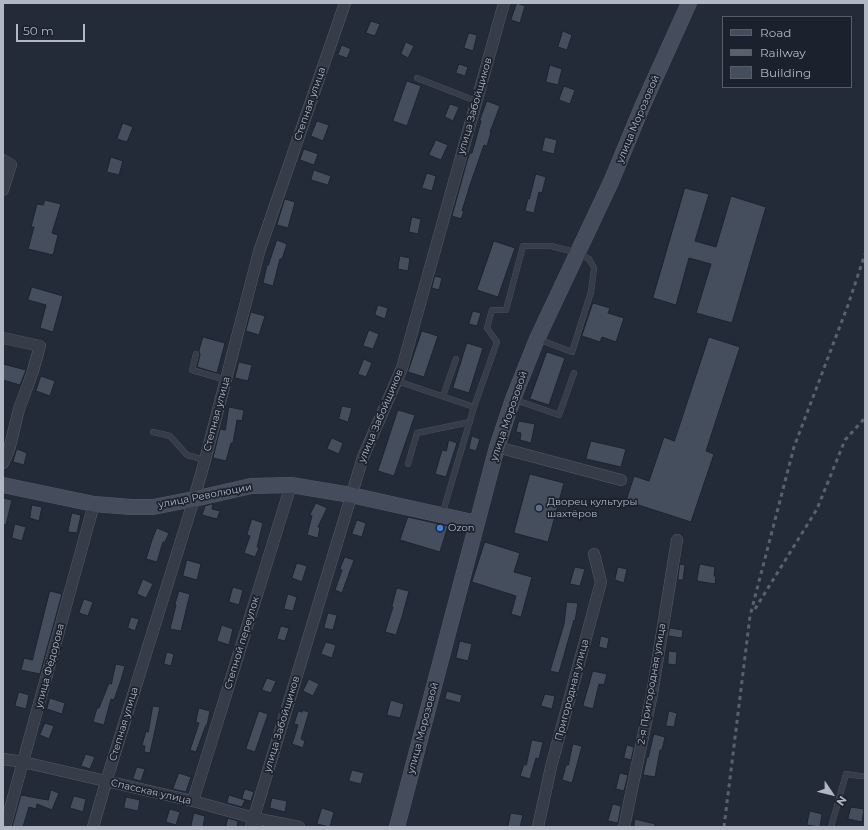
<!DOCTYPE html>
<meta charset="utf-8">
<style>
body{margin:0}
#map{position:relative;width:868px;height:830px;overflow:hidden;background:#232b38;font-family:Montserrat,sans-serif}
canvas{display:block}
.frame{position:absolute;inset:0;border:4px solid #b1b8c4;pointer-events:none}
.legend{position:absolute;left:722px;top:16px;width:130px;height:72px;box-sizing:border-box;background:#1c222d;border:1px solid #585e69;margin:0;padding:5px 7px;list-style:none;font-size:12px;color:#b1b8c4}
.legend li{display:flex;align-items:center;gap:8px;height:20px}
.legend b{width:20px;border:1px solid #585e69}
.north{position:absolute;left:812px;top:774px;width:40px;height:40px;-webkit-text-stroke:3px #1c222d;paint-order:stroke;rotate:125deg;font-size:11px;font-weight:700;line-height:16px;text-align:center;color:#b1b8c4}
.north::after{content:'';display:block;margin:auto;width:14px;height:18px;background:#b1b8c4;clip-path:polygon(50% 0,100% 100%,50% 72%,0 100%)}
.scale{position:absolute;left:16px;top:24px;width:69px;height:18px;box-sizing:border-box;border:2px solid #b1b8c4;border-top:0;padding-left:5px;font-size:12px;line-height:14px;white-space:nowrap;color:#b1b8c4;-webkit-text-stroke:3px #1c222d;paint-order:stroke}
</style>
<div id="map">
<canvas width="868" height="830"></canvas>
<div class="frame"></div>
<ul class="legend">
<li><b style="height:5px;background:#454c5b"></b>Road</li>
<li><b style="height:5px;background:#59616f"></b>Railway</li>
<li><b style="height:11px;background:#444e5c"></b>Building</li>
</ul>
<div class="north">N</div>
<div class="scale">50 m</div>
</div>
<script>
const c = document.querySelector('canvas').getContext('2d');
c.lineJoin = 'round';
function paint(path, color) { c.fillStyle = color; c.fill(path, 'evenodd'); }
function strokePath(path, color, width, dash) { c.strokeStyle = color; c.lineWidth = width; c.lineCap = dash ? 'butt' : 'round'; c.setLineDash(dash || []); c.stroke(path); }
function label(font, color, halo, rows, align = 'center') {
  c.font = font + ' Montserrat,sans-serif'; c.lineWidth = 3.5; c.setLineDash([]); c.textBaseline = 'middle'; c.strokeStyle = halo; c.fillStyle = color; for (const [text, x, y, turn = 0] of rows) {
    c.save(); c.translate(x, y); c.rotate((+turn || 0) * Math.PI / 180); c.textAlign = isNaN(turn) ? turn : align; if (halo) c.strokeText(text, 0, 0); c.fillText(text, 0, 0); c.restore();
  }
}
const building = new Path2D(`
 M517 3 525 6 520 23 511 20Z
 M371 21 380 24 375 36 366 33Z
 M563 31 572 35 567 50 558 47Z
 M469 33 477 35 473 51 464 48Z
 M406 42 414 46 408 58 401 54Z
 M342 45 351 49 347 58 338 55Z
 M459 64 468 67 465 76 456 73Z
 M550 65 562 69 558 85 546 82Z
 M407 81 421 86 407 126 393 121Z
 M564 86 575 90 570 104 559 100Z
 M487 101 500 106 490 132H491L487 146 484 145 470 185 462 211H464L461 219 452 216 467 161 470 153H472L481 121 480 120Z
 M450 104 459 107 453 121 445 117Z
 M317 121 329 125 323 141 311 136Z
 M123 123 133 127 127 142 117 139Z
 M545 137 557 140 554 154 542 151Z
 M436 140 448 145 441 160 429 155Z
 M304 149 318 154 314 165 300 160Z
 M111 157 123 161 119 175 107 172Z
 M314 170 331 176 328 185 311 180Z
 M427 173 436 176 432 191 422 188Z
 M536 174 546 177 542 193 539 192 534 213 525 211 528 198 529 199Z
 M685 188 709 194 695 241 716 247 731 196 766 207 732 323 696 313 711 264 689 258 676 305 653 298Z
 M285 199 295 202 288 228 277 225Z
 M45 200 61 204 52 233 58 235 53 255 28 249 34 227H31L37 204 43 205Z
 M412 217 421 219 418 234 409 232Z
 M277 240 287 244 282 259H280L273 286 263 283 267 265H268Z
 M494 241 515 248 498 297 477 290Z
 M400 256 410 258 408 271 398 269Z
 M435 276 442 278 439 290 432 288Z
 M32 287 63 296 53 332 40 328 46 305 28 300Z
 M593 303 610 308 608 313 624 318 616 342 602 337 600 342 582 336Z
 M378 305 388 308 385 319 375 315Z
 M473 311 481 313 477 326 469 324Z
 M251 312 265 316 259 335 246 331Z
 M369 330 379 334 373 349 363 346Z
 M422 331 438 336 424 377 408 372Z
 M203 337 225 343 217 373 197 367 200 355 199 351Z
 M709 337 740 347 706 451 714 454 691 522 626 501 634 476 649 481 664 437 674 441Z
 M467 343 483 348 469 393 453 388Z
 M547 352 565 358 549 405 530 399Z
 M364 359 372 363 366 377 358 374Z
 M239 362 252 365 248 381 235 378Z
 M3 364 26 370 20 385 3 380Z
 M41 376 55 381 50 396 36 391Z
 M342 406 352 408 348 422 339 419Z
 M229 407 244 410 242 421 237 420 233 443H231L226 461 213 458 220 429 225 430Z
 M398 410 415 415 394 476 378 471Z
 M519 421 535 424 531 443 520 440 521 433 516 432Z
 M472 436 480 439 476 451 469 449Z
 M332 438 343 443 339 454 327 449Z
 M449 440 457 443 446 477 435 474 442 450 446 451Z
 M591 441 626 449 621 467 586 459Z
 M17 449 27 453 24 465 13 462Z
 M530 474 564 483 548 542 514 533Z
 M3 498 12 500 6 525 3 524Z
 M316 503 327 508 318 527H320L318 538 307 535 312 516 310 515Z
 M213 504 212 509 220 511 217 519 202 515 205 506Z
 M32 505 42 507 39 521 30 518Z
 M72 513 81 515 77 533 68 532Z
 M408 517 448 526 440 552 400 540Z
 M252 519 263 523 257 547 259 548 255 557 244 553 250 536 247 535Z
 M357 520 366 523 362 537 352 534Z
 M15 524 26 527 22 541 12 538Z
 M157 528 169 533 165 542H163L157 562 146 559 152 540Z
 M485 542 520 553 514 572 532 577 521 617 511 614 516 596 472 582Z
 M345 557 354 560 342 593 335 590 342 570 340 569Z
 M187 560 201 564 197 580 183 576Z
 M297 563 307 566 302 582 292 578Z
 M680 564 685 565 683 580H678Z
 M700 564 715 567 714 576H716L715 584 697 581Z
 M575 567 585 569 580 586 570 584Z
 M618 567 627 569 624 583 615 580Z
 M143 579 153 584 146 598 137 594Z
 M233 587 243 590 239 605 229 602Z
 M397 588 409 591 402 617 396 635 385 632 393 607H392Z
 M50 591 62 594 40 674 21 670 24 658 32 660Z
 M179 591 190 594 181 631 170 629 176 605H175Z
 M288 594 297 597 293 611 284 609Z
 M84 599 93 602 88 616 79 613Z
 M567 602 578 603 575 621 574 620 559 673 550 671 564 624Z
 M328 613 337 615 333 630 324 628Z
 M131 617 139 619 135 631 128 628Z
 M222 625 233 629 229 645 217 641Z
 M281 626 289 628 285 641 277 639Z
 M670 628 683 630 682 638 668 636Z
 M601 636 609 638 607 649 599 647Z
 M460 641 472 644 468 661 456 658Z
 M326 642 336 645 332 658 321 654Z
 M669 651 677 652 676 665 668 664Z
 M167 652 174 654 171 666 164 664Z
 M116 664 125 666 121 680 114 700 111 699 104 725 93 722 97 708H99L109 683 111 684Z
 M593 671 607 674 604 685 599 684 593 709 583 706Z
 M267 678 276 681 271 693 262 690Z
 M309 679 319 684 313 696 303 691Z
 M447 691 462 695 460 703 445 699Z
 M19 692 29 695 26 709 15 706Z
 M545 694 555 696 552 709 541 706Z
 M50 698 65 703 62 714 47 709Z
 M391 700 404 704 400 718 387 715Z
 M153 706 160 707 150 753 144 752 145 746 142 745 146 731 148 732Z
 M199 708 210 711 207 725H206L196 752 190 750 199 723 196 722Z
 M302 710 309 712 301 739 305 741 303 748 292 744 298 725 294 724 298 711 302 712Z
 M259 711 268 714 255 752 246 749Z
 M669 711 677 713 674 727 666 726Z
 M45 723 54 726 49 739 40 735Z
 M654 734 665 737 662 750H660L655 777 643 775 647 757H648Z
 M532 740 543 742 539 759 536 758 530 779 520 776 524 764 526 765Z
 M573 744 582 746 572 783 562 780 566 765H568Z
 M627 745 634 747 631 760 624 758Z
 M86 754 95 757 90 769 81 766Z
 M137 767 145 769 141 781 133 779Z
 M352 770 364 773 361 784 349 781Z
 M179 773 191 777 186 792 173 789Z
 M620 773 628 775 624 791 616 789Z
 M245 789 254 792 251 801 242 799Z
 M51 790 59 793 52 810 37 804 36 809 29 807 23 827H12L21 795 48 800Z
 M229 795 245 800 242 807 227 803Z
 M74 796 86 799 83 812 70 808Z
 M126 797 140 800 138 811 124 808Z
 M272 798 287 801 285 812 270 808Z
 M613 804 621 806 618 823 608 821Z
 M851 807 864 809 862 822 848 819Z
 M322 808 334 812 330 827 317 824Z
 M170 809 180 812 176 825 166 822Z
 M810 811 822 814 820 827 807 825Z
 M194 813 205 816 203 827H191Z
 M511 813 523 815 520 827H508Z
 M228 818 238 821 237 827H226Z
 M635 819 655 824V827H634Z`);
paint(building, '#444e5c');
strokePath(building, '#1e242f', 1);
const lane = new Path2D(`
 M417 78 476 101
 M196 354 192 370 226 380
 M397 381 474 407 442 515
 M443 396 456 359
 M513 399 559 415 574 373
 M474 407 497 342 487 328 492 310H506L523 246H551L578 253 589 259 594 268 591 292 572 352 538 339
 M153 432 170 436 187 455 205 460
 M408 464 417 433 470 422
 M831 827 846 774 860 776H865`);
const street = new Path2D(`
 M3 160 11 165 3 190
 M3 338 40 346 32 374 19 409 9 450 3 463
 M497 447 621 480
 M3 759 23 762 193 801 254 818 299 827
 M193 801 291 485
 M5 827 94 504
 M93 827 106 782 194 499 205 460 259 252 345 3
 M251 827 363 457 402 368 504 3
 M538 827 551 767 601 582 594 554
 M624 827 652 694 677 540`);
const secondary = new Path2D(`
 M3 485 94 504 131 507H153L194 499 251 486 291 485 351 495 477 523
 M397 827 497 447 513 399 537 339 611 182 642 107 689 3`);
strokePath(lane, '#545b66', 6);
strokePath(street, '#545b66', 12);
strokePath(secondary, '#545b66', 16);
strokePath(lane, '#363d48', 5.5);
strokePath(street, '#363d48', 11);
strokePath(secondary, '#454c5b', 15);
strokePath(new Path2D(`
 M755 609 817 509 845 440 865 418
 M724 827 750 616 794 447 848 305 865 254`), '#59616f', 3, [4, 4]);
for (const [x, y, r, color] of [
 [539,508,4,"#5c6f8a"],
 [440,528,4,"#3f7fe0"]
]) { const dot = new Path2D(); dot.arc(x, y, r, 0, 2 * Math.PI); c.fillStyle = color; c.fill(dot); strokePath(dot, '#1c222d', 1.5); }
label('10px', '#b1b8c4', '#1c222d', [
 ["Степная улица",310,104,-71],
 ["улица Забойщиков",475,106,-74],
 ["улица Морозовой",638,119,-67],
 ["Степная улица",217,414,-75],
 ["улица Забойщиков",381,416,-67],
 ["улица Морозовой",509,416,-71],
 ["улица Революции",205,496,-11],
 ["Степной переулок",242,643,-73],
 ["улица Фёдорова",50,666,-75],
 ["2-я Пригородная улица",652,684,-80],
 ["Пригородная улица",572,690,-75],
 ["Степная улица",124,724,-73],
 ["улица Забойщиков",282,724,-73],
 ["улица Морозовой",423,728,-75],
 ["Спасская улица",151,792,13]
]);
label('10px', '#b1b8c4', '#1c222d', [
 ["Дворец культуры",547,502],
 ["шахтёров",547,514],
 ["Ozon",448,528]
], 'left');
</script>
